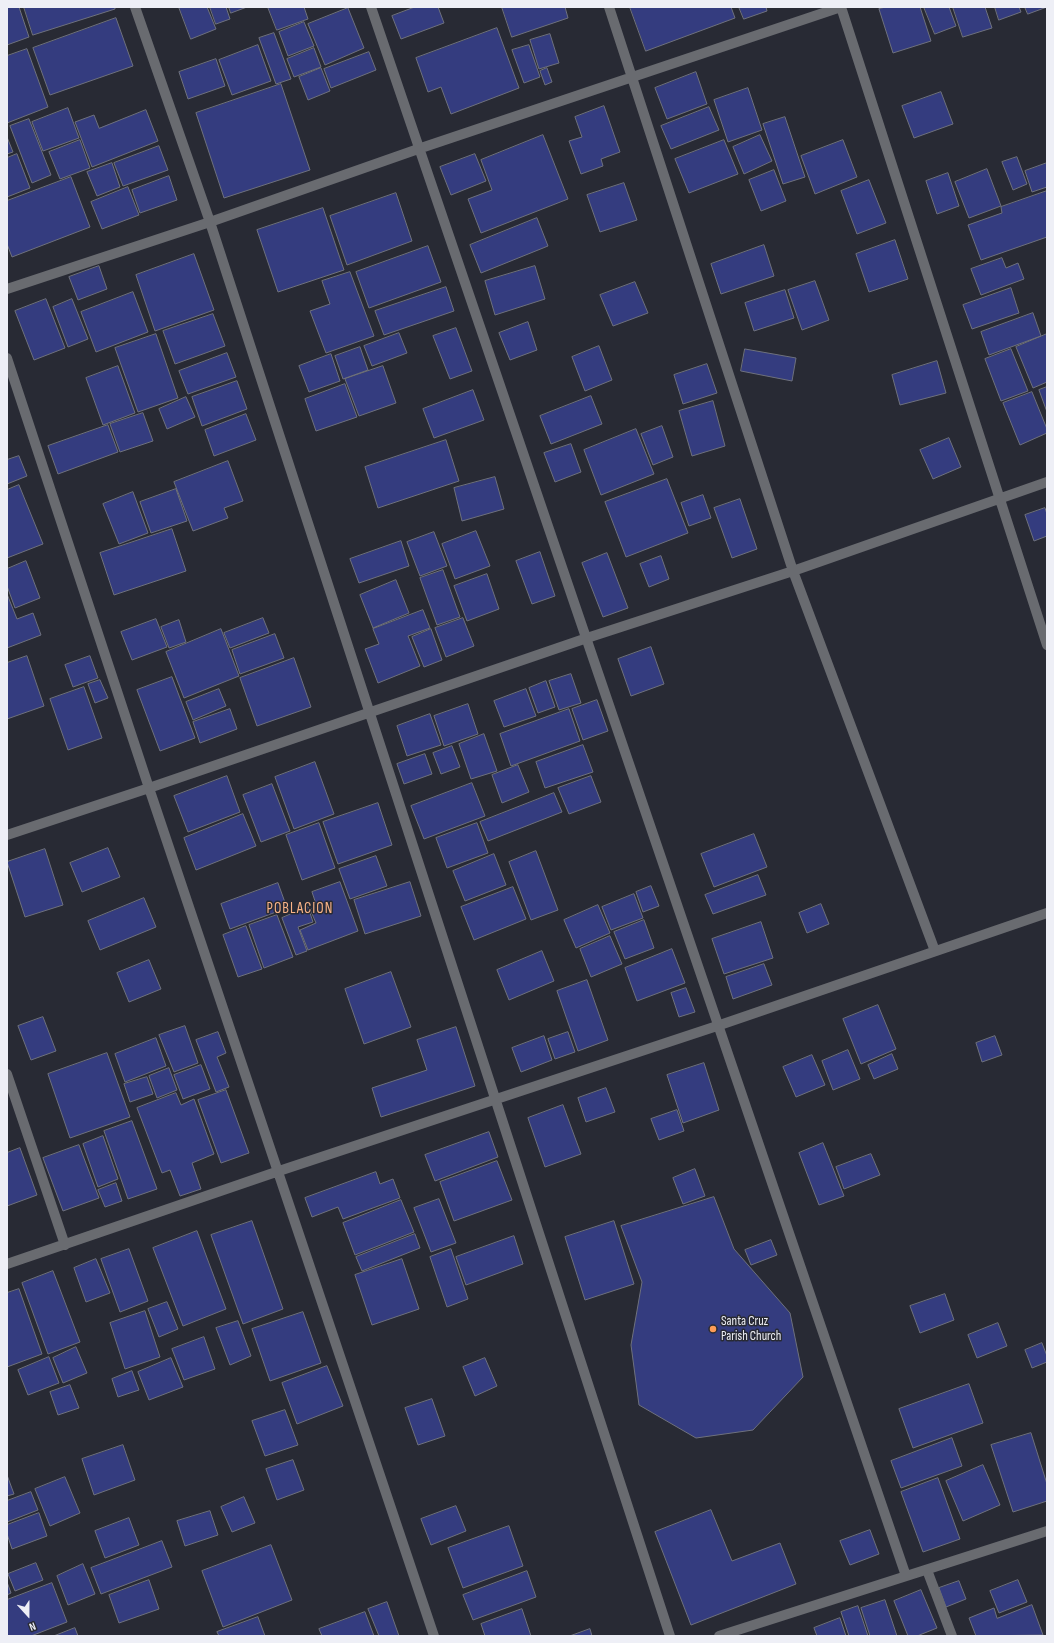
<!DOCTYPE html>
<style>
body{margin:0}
#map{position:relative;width:1054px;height:1643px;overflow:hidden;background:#282a34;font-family:"Sofia Sans Condensed",sans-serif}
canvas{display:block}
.frame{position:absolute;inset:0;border:8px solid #eeeff6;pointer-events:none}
.north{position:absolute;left:8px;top:1595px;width:40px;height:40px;-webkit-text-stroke:3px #282a34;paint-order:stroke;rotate:159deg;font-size:11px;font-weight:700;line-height:16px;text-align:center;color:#eeeff6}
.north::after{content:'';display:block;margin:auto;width:14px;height:18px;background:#eeeff6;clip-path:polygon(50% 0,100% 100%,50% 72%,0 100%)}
</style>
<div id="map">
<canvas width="1054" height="1643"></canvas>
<div class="frame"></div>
<div class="north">N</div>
</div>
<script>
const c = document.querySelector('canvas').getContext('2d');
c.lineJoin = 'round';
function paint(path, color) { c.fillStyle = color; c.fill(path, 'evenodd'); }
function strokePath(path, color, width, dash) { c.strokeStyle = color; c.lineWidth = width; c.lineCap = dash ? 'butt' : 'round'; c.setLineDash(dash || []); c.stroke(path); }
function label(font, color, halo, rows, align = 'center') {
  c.font = font + ' "Sofia Sans Condensed",sans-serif'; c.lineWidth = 3; c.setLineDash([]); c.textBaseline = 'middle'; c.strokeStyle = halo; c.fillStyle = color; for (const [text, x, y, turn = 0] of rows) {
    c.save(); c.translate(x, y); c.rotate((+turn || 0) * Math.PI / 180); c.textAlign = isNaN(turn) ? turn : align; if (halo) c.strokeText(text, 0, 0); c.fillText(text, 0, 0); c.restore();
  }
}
const building = new Path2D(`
 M7 7H19L29 37 7 45Z
 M24 7H115V9L33 35Z
 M179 7H207L216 29 191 39Z
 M210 7H226L230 19 216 24Z
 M229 7H247L231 13Z
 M268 7H304L308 19 277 30Z
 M415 7H438L444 23 401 39 392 16Z
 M502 7H565L568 18 512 37Z
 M630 7H731L735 18 646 51Z
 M739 7H766L767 11 744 19Z
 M886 7H920L931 41 893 53 879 9Z
 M924 7H949L956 26 935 34Z
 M953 7H985L992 28 963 37Z
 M995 7H1019L1021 12 999 20Z
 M1025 7H1047L1028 14Z
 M348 8 364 48 325 65 308 24Z
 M116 18 133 66 50 95 33 48Z
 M304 22 314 46 288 56 279 32Z
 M497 28 519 88 451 114 441 87 428 92 416 58Z
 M274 33 291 79 276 84 259 38Z
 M550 34 559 63 539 69 530 40Z
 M258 45 271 81 232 95 219 60Z
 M529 45 540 77 524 83 512 50Z
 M314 48 321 67 294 77 287 59Z
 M27 49 48 107 7 123V56Z
 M369 52 376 70 331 88 324 69Z
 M216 59 225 86 188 99 179 72Z
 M321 68 330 91 308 100 299 77Z
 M547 68 552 82 545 85 540 71Z
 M696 72 707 104 667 119 655 88Z
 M281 84 310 170 224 198 196 113Z
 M748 88 762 130 728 142 714 100Z
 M941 92 953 124 914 138 902 106Z
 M604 106 620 152 601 159 603 166 581 174 569 141 582 137 575 117Z
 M709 107 719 130 671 149 661 126Z
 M68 108 79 138 43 151 32 122Z
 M146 110 158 141 92 167 75 122 94 115 99 128Z
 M785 117 805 177 783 184 763 124Z
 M29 119 51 175 32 183 10 126Z
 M543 135 568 199 481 233 468 199 492 190 481 160Z
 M760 135 772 161 744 174 733 147Z
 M7 137 13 152 7 154Z
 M80 140 90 168 60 179 49 152Z
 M724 140 738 174 689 193 675 159Z
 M843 140 857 177 815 194 801 156Z
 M159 146 168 170 123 186 114 163Z
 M17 154 30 188 7 197V158Z
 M475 154 486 181 451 195 440 167Z
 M1017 157 1027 184 1013 190 1002 162Z
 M112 163 120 187 97 196 87 172Z
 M1047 163V187L1032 192 1025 171Z
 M987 169 1001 206 969 218 955 182Z
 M774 170 786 201 761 211 749 180Z
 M948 173 959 206 937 214 926 181Z
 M169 176 177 200 140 213 132 190Z
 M71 177 90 227 12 257 7 244V201Z
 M869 180 886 223 857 234 841 191Z
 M624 183 637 220 600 232 587 195Z
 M128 187 139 215 102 229 91 202Z
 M1047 191V237L981 260 968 225 1002 213 1001 207Z
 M396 193 412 241 347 265 330 216Z
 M323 208 344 270 278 292 257 230Z
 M537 218 548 246 481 273 470 245Z
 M895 240 908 279 869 292 856 254Z
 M764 245 774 276 721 294 711 264Z
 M428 246 441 282 369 308 356 272Z
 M194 254 214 310 155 331 136 275Z
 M1002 258 1006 268 1018 263 1024 279 981 295 971 269Z
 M99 266 107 289 78 300 69 277Z
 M535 266 545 299 495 315 485 281Z
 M350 272 374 336 326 353 310 311 330 304 322 281Z
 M815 281 829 320 802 330 788 290Z
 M635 282 648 313 613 326 600 295Z
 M446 287 454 311 384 335 375 311Z
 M1011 288 1019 313 972 329 963 305Z
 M785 290 794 318 754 331 745 303Z
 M133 292 148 332 96 352 81 312Z
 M46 299 65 348 34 360 15 311Z
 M72 299 88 339 68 347 53 307Z
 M1033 313 1041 336 989 355 981 332Z
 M213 314 225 346 175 364 163 331Z
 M528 322 537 350 510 360 499 333Z
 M456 328 472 371 450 379 433 336Z
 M399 333 407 353 372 366 364 346Z
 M156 334 178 398 138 412 115 348Z
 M1047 334V382L1033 388 1016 347Z
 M599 346 612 380 585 391 572 357Z
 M360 347 368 370 343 379 335 356Z
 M745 349 796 358 792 381 741 371Z
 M1011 349 1028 391 1001 401 985 359Z
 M227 353 236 377 188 394 179 371Z
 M331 354 340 381 309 392 299 366Z
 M937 361 946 393 900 405 892 375Z
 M707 364 717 393 683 404 674 375Z
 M118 366 135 413 103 425 86 378Z
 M383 366 396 403 359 416 345 379Z
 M237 381 247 409 202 426 192 397Z
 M345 384 357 417 316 431 305 399Z
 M1047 387V412L1039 390Z
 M473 390 484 420 434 438 423 409Z
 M1032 392 1047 429V433L1020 445 1003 403Z
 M591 396 602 424 551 444 540 416Z
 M186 397 195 417 167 429 159 409Z
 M713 401 725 446 692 456 679 411Z
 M143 413 153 441 120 452 110 424Z
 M246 414 256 440 214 456 205 430Z
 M108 425 118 452 58 474 48 446Z
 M662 426 673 457 653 465 641 434Z
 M636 429 654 474 601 495 584 450Z
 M949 438 961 467 933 479 920 450Z
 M446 440 459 481 378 508 365 467Z
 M571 444 581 472 555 482 544 453Z
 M19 456 27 476 7 484V460Z
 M228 461 243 501 224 508 228 518 193 531 174 482Z
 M495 477 504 509 462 521 454 488Z
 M667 479 688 533 626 557 605 502Z
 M19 485 43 544 7 558V490Z
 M176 489 187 521 151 533 140 502Z
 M133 492 148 533 119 544 103 504Z
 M703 495 711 518 689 526 681 503Z
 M740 499 757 549 732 558 714 508Z
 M1045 508 1047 514V536L1034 541 1025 515Z
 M172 529 186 571 114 595 100 553Z
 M476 531 490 566 455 579 442 544Z
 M434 532 447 566 420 576 407 542Z
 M401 541 409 566 359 583 350 559Z
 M540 552 555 596 532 604 516 561Z
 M607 553 628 608 603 617 582 563Z
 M661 556 669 579 649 587 640 564Z
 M26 561 40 598 15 608 7 586V569Z
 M443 570 460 617 437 625 420 578Z
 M487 574 499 609 467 621 454 586Z
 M396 580 409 613 373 628 360 595Z
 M7 594 17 619 33 613 41 635 7 648Z
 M423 610 430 628 408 636 420 666 378 683 365 649 379 644 373 629Z
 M263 618 269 633 230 648 224 633Z
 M463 618 474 646 446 657 435 628Z
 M156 619 167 647 132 660 121 632Z
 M179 620 186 642 169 648 161 627Z
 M221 629 239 676 184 698 166 652Z
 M431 629 442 660 424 667 412 637Z
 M275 634 284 658 240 674 232 650Z
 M651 647 664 684 631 696 618 659Z
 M27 656 44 706 7 719V663Z
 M90 656 98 678 73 687 65 665Z
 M294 658 311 707 257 726 240 678Z
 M571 674 581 703 559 710 549 681Z
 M172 677 195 738 160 751 137 690Z
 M100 680 108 698 95 703 88 684Z
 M546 681 555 707 538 713 529 688Z
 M84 687 102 738 68 750 50 699Z
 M219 689 226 706 193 720 186 702Z
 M526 689 536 716 504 727 494 701Z
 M597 700 608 731 583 740 572 709Z
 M468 704 478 734 444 746 434 716Z
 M230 709 237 729 200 743 193 722Z
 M569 709 580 741 511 766 500 734Z
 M430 714 441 745 407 756 397 726Z
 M484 734 497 771 471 779 459 744Z
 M583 745 593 772 545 788 536 762Z
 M452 746 460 767 441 774 433 753Z
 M425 754 432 774 404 784 397 764Z
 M315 762 334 814 294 829 275 777Z
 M518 765 529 792 502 803 492 775Z
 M227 776 240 812 188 832 174 796Z
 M591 776 601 802 569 814 558 788Z
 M472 783 485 816 424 839 411 806Z
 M272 784 290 831 261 842 243 795Z
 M554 793 562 812 488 841 480 822Z
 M378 803 392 845 338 864 323 822Z
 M243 814 256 846 196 870 184 838Z
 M319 823 335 868 302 880 286 835Z
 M477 823 488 853 447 868 436 838Z
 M754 834 767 867 714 887 701 854Z
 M108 848 120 877 82 892 70 863Z
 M45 849 63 905 25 917 7 862Z
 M536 851 558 910 531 920 509 862Z
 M494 854 506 885 465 901 453 871Z
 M376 856 387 886 350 899 339 869Z
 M758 875 766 895 713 914 705 895Z
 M340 882 358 931 308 950 300 930 316 923 310 909 317 907 312 892Z
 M410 882 421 916 365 934 354 900Z
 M278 883 287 908 230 929 221 904Z
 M651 886 659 906 643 912 636 892Z
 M513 887 526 919 474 940 461 907Z
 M634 894 643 918 611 930 602 907Z
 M144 898 156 927 100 950 88 921Z
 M821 904 829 924 807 933 799 913Z
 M598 905 610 933 576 948 564 920Z
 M308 907 313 922 298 927 307 951 296 955 282 918Z
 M277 915 293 957 264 968 249 925Z
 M644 920 654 948 625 959 614 932Z
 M761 922 773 958 724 974 712 939Z
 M246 926 262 969 238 977 223 935Z
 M610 936 622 964 591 977 580 949Z
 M672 949 685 983 637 1001 625 968Z
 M542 951 554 981 509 1000 497 970Z
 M149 960 161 989 129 1002 117 973Z
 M764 964 772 985 733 999 726 977Z
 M391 972 411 1027 364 1044 345 989Z
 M587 980 608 1040 578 1051 557 991Z
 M686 988 695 1012 679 1017 671 993Z
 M878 1005 896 1049 861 1064 843 1019Z
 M43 1017 56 1051 31 1060 18 1026Z
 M185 1026 198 1063 174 1072 159 1035Z
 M456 1027 475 1086 381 1117 372 1088 427 1070 417 1040Z
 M218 1032 226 1053 217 1057 229 1087 216 1092 196 1040Z
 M568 1032 575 1052 555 1059 548 1039Z
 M544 1036 552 1060 521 1072 512 1048Z
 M995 1036 1002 1055 982 1062 976 1043Z
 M156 1038 166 1066 125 1082 115 1054Z
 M848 1050 860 1079 833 1090 822 1061Z
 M107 1053 130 1117 70 1138 48 1074Z
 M892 1054 898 1069 874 1079 868 1065Z
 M812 1055 825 1085 796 1097 783 1067Z
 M704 1063 719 1110 683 1123 667 1075Z
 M201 1065 210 1089 183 1099 174 1075Z
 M169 1068 177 1090 157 1098 149 1076Z
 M147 1077 153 1094 130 1102 124 1084Z
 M606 1088 615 1112 586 1122 578 1098Z
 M226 1090 249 1153 221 1163 198 1100Z
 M176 1093 181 1105 194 1099 214 1154 192 1163 201 1189 180 1196 170 1170 162 1173 137 1108Z
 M563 1105 581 1154 545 1167 528 1118Z
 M677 1110 684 1131 659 1140 651 1119Z
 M132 1121 157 1189 128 1199 104 1131Z
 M489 1132 498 1157 435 1181 425 1155Z
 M103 1136 118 1179 98 1187 83 1144Z
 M823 1143 844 1196 819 1205 799 1153Z
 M79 1145 99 1198 63 1211 43 1158Z
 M20 1148 37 1195 7 1206V1153Z
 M871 1154 880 1175 844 1189 836 1167Z
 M497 1161 512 1200 454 1221 440 1182Z
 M695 1169 705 1196 683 1204 673 1178Z
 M376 1172 380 1184 393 1179 400 1198 343 1219 338 1207 312 1217 305 1198Z
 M116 1183 122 1201 105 1207 98 1190Z
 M714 1197 734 1249 790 1313 803 1377 753 1430 696 1438 639 1405 631 1345 642 1282 621 1226Z
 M439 1199 456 1243 431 1252 414 1208Z
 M401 1200 414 1232 355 1255 343 1223Z
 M252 1221 283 1309 243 1324 211 1235Z
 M614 1221 634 1284 585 1300 565 1237Z
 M197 1231 226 1309 183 1326 153 1248Z
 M415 1234 420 1248 362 1271 356 1257Z
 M514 1236 523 1264 466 1285 456 1257Z
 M771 1240 777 1255 751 1265 745 1250Z
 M129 1249 148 1301 120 1312 101 1259Z
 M451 1249 468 1299 447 1307 430 1257Z
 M96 1259 110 1293 86 1302 74 1268Z
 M402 1259 419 1309 372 1325 355 1275Z
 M53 1271 80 1342 48 1354 22 1283Z
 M19 1289 42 1354 7 1367V1293Z
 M945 1294 954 1320 920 1333 910 1306Z
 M167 1302 178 1329 159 1337 148 1309Z
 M145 1311 160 1357 125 1369 110 1323Z
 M303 1312 321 1363 270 1381 252 1329Z
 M238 1321 251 1356 230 1365 216 1328Z
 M998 1323 1007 1346 977 1358 968 1335Z
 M204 1337 215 1369 184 1380 172 1349Z
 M1042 1343 1047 1356V1362L1032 1368 1025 1350Z
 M76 1347 87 1373 63 1383 53 1358Z
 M49 1357 59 1383 28 1395 18 1370Z
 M171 1358 183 1387 149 1400 138 1372Z
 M485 1358 497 1386 475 1396 463 1367Z
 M327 1366 343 1406 297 1424 282 1383Z
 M132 1371 139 1390 118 1397 112 1379Z
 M969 1384 983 1423 913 1448 899 1409Z
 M70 1385 79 1408 58 1415 50 1392Z
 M432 1399 445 1436 418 1445 405 1408Z
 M285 1410 298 1445 265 1456 252 1421Z
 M1031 1433 1047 1484V1501L1013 1512 991 1445Z
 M952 1438 962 1466 901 1488 891 1461Z
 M123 1445 135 1480 94 1495 82 1459Z
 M293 1460 304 1490 277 1500 266 1469Z
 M983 1465 1000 1505 963 1521 946 1481Z
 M7 1475 14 1494 7 1496Z
 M65 1477 80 1513 50 1526 35 1489Z
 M938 1478 960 1539 923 1552 901 1492Z
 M31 1492 38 1510 7 1522V1501Z
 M244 1497 255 1523 232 1532 221 1507Z
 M456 1506 466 1531 431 1545 421 1519Z
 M711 1510 732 1561 780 1543 796 1584 691 1625 655 1532Z
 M210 1511 218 1535 185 1546 177 1521Z
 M39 1513 47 1536 12 1549 7 1534V1525Z
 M129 1518 139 1545 105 1558 95 1531Z
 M509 1526 523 1566 463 1588 448 1548Z
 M870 1530 879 1554 850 1565 840 1541Z
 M162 1541 172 1567 101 1594 91 1568Z
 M271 1545 292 1600 223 1627 202 1571Z
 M36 1563 43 1580 15 1591 8 1574Z
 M83 1564 95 1594 68 1605 57 1576Z
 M527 1571 536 1597 473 1620 463 1595Z
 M149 1580 159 1609 119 1623 109 1595Z
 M1018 1580 1027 1602 999 1613 990 1591Z
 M959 1581 966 1599 946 1607 939 1588Z
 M7 1582 11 1593 7 1595Z
 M52 1583 67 1622 31 1636H7V1600Z
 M921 1590 937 1628 917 1636H908L894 1601Z
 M885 1600 897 1636H870L861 1608Z
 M387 1602 399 1636H379L368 1609Z
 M1032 1605 1043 1635 976 1636 969 1618 994 1608 997 1618Z
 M858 1606 868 1636H849L841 1612Z
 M522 1609 531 1636H485L481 1624Z
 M365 1612 374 1636H322L319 1629Z
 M258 1617 265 1636H219L217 1632Z
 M840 1618 846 1636H817L814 1628Z
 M75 1628 78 1636H54Z
 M590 1629 592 1636H570Z`);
paint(building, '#343c7f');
strokePath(building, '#6e717d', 1);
strokePath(new Path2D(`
 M135 7 210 222 670 1636
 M371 7 906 1576
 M609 7 793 571 935 951
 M7 289 210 222 421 148 841 7 1047 645
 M7 358 149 788 434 1636
 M7 835 149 788 587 638 793 571 1047 482
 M7 1074 65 1245
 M7 1264 279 1171 717 1026 1047 913
 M927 1570 952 1636
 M719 1636 1047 1531`), '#696b70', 10);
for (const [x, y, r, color] of [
 [713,1329,4,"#fe9c57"]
]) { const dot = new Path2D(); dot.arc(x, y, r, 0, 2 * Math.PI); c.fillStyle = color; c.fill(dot); strokePath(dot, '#282a34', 1.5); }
label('13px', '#eeeff6', '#282a34', [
 ["Santa Cruz",721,1322],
 ["Parish Church",721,1337]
], 'left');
c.letterSpacing = '1px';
label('15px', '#fab488', '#282a34', [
 ["POBLACION",300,909]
]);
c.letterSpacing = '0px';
</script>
